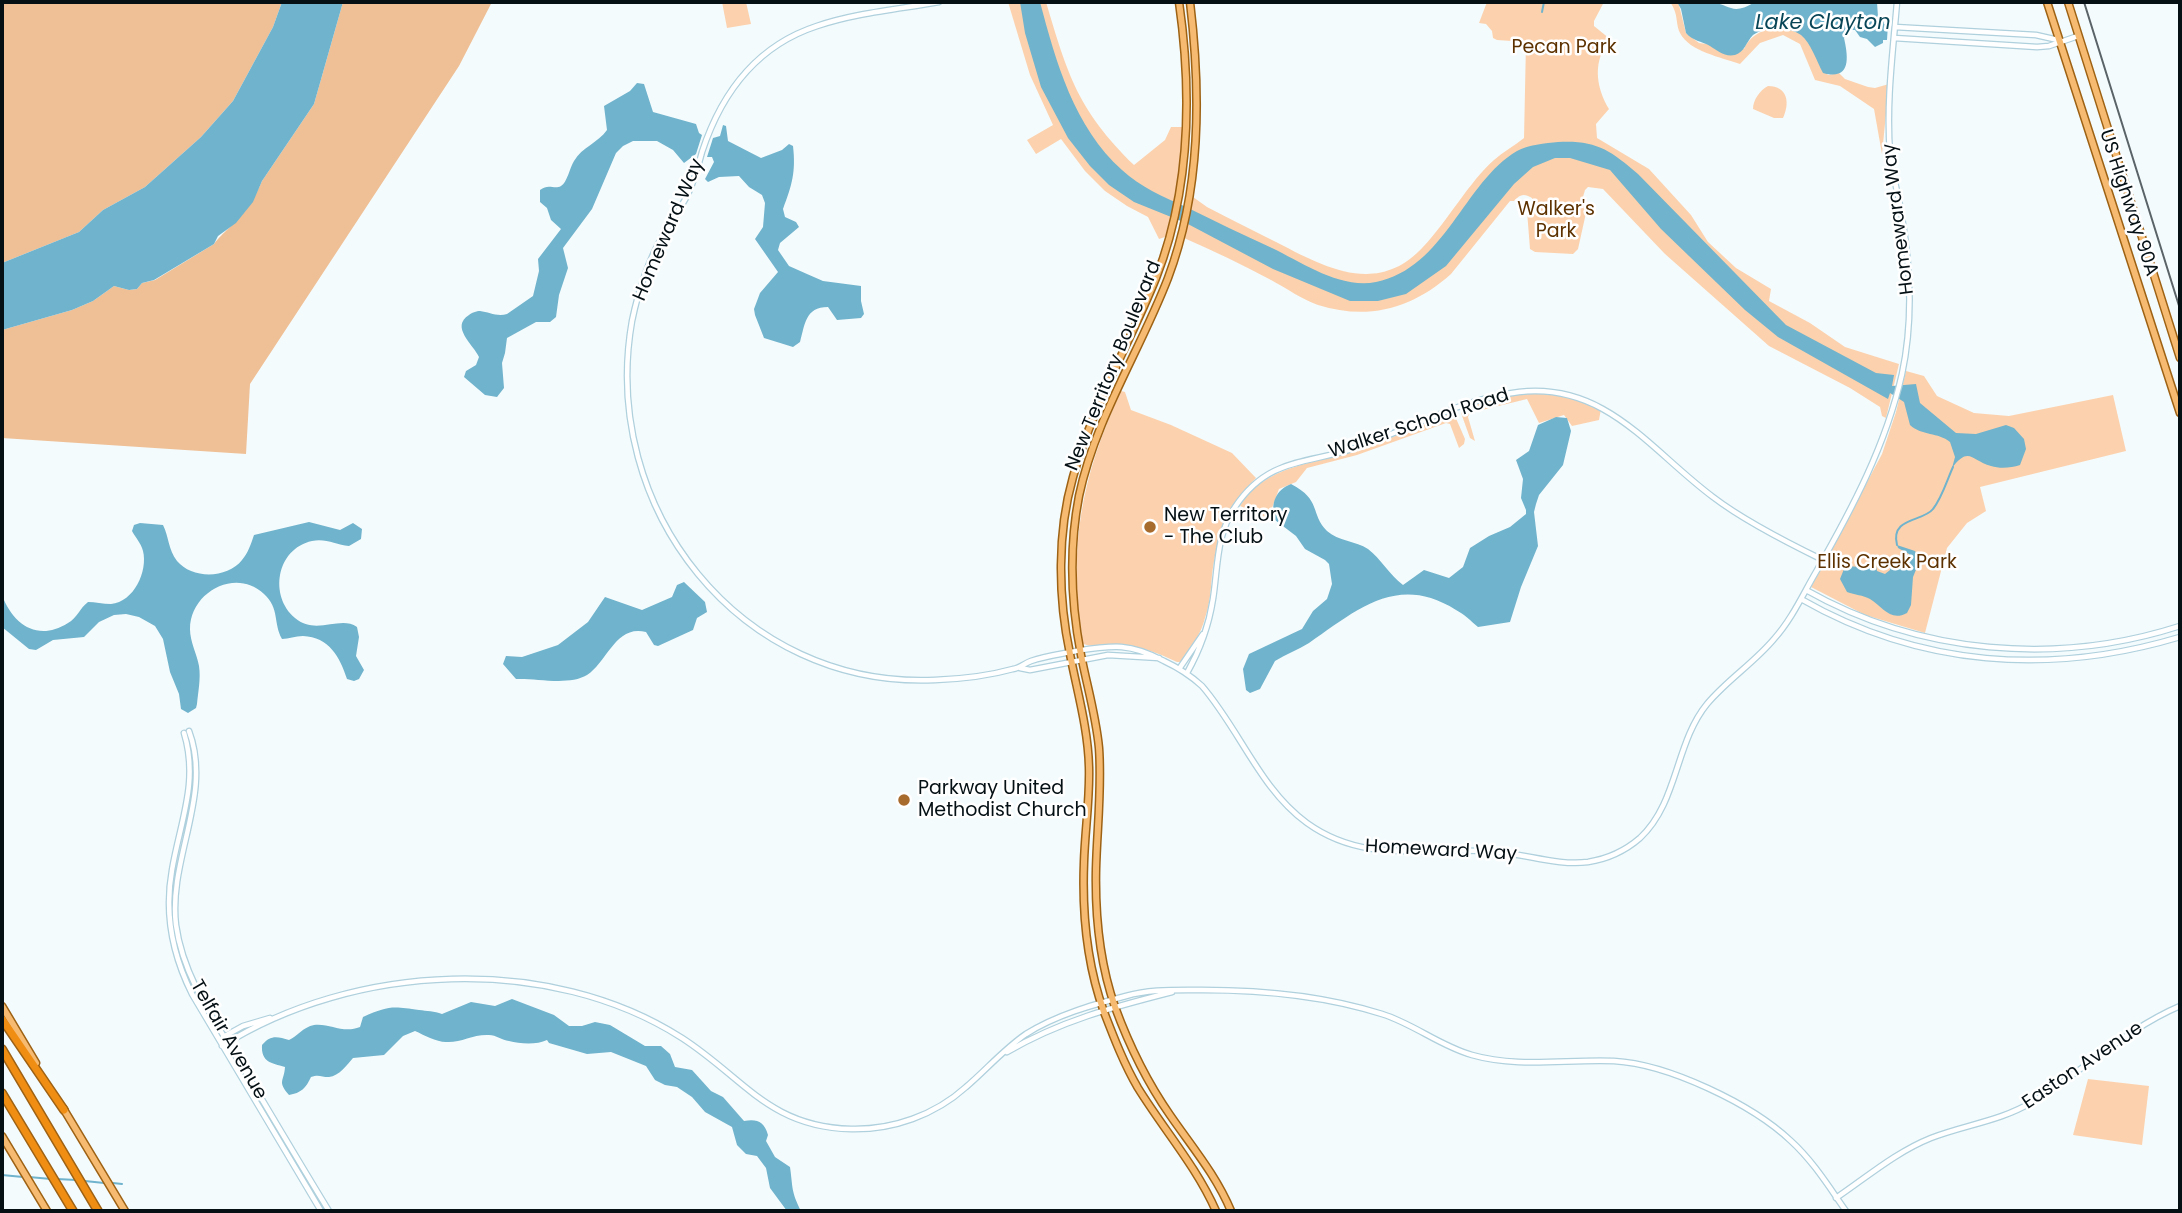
<!DOCTYPE html>
<style>
body{margin:0}
#map{position:relative;width:2182px;height:1213px;overflow:hidden;background:#f4fbfd;font-family:Poppins,sans-serif}
canvas{display:block}
.frame{position:absolute;inset:0;border:4px solid #051015;pointer-events:none}
</style>
<div id="map">
<canvas width="2182" height="1213"></canvas>
<div class="frame"></div>
</div>
<script>
const c = document.querySelector('canvas').getContext('2d');
c.lineJoin = 'round';
function paint(path, color) { c.fillStyle = color; c.fill(path, 'evenodd'); }
function strokePath(path, color, width, dash) { c.strokeStyle = color; c.lineWidth = width; c.lineCap = dash ? 'butt' : 'round'; c.setLineDash(dash || []); c.stroke(path); }
function label(font, color, halo, rows, align = 'center') {
  c.font = font + ' Poppins,sans-serif'; c.lineWidth = 5; c.setLineDash([]); c.textBaseline = 'middle'; c.strokeStyle = halo; c.fillStyle = color; for (const [text, x, y, turn = 0] of rows) {
    c.save(); c.translate(x, y); c.rotate((+turn || 0) * Math.PI / 180); c.textAlign = isNaN(turn) ? turn : align; if (halo) c.strokeText(text, 0, 0); c.fillText(text, 0, 0); c.restore();
  }
}
paint(new Path2D(`
 M722 2H746L751 24 727 28Z
 M1008 2H1046C1068 76 1078 110 1134 165L1165 140 1171 127H1183L1178 190 1168 236 1159 239 1148 217 1127 206 1105 191 1085 171 1061 139 1036 154 1027 140 1053 125 1030 75Z
 M1487 2H1604L1594 21V26L1610 39C1593 60 1595 86 1609 109L1596 124 1597 138 1649 169 1691 215 1708 242 1736 268 1771 289 1769 301 1810 323 1845 347 1899 364 1886 418 1882 416 1880 407 1850 388 1769 346 1665 254 1603 189 1588 187 1585 190 1583 197 1588 204 1578 249 1573 254 1535 252 1530 249 1527 211 1532 204V198C1524 193 1520 194 1514 201H1510L1451 274C1413 308 1369 321 1318 305 1303 300 1286 288 1271 280 1243 265 1214 251 1184 238L1193 197 1207 207C1230 219 1254 231 1278 243 1326 268 1378 296 1423 247 1447 222 1469 182 1494 160 1503 152 1514 146 1524 138L1526 42 1497 40 1493 38 1492 31 1486 24 1479 23Z
 M1670 2H1677L1679 5 1686 33 1699 43 1744 49C1753 28 1785 20 1803 36 1813 46 1820 63 1828 75L1839 73 1845 79 1868 87 1875 88 1889 84 1882 154 1874 109 1840 86 1815 80 1800 44 1783 35 1760 43 1740 64C1721 57 1690 52 1680 33 1675 22 1679 15 1670 2Z
 M1768 86C1788 86 1790 103 1783 118H1774L1753 109C1753 100 1760 90 1768 86Z
 M1906 371 1924 376 1937 396 1974 413 2009 416 2113 395 2126 451 1980 487 1986 511 1967 523 1947 548 1925 633 1865 615 1811 587 1882 454 1896 412Z
 M1121 391 1125 392 1131 410 1171 425 1232 453 1256 478C1226 509 1218 532 1212 575 1211 589 1210 604 1205 618 1201 634 1191 648 1182 662H1177C1156 652 1137 645 1114 644 1103 643 1091 649 1082 643 1068 549 1081 477 1121 391Z
 M1534 393 1561 395 1580 400 1601 409 1599 420 1572 426 1564 415 1539 423 1527 399 1470 413 1468 417 1475 441 1470 438 1461 413 1465 408 1513 394Z
 M1450 414 1455 416 1465 439 1464 444 1459 448 1450 424 1446 423 1357 455 1307 468 1296 482 1279 489 1272 508 1274 521 1240 506C1264 465 1315 464 1354 451 1386 441 1418 426 1450 414Z
 M2088 1079 2149 1086 2142 1145 2073 1135Z`), '#fcd2ae');
paint(new Path2D(`
 M2 2H282L273 27 233 101 201 137 145 187 103 210 79 232 2 263Z
 M343 2H492L459 66 250 384 246 454 2 438V330L72 310 93 301 114 286 129 290 137 289 142 283 155 280 214 244C219 237 223 234 229 228 244 215 255 198 262 181L314 104Z`), '#efc096');
paint(new Path2D(`
 M282 2H343L314 104 262 181 253 202 236 223 218 236 214 244 154 280 142 283 137 289 129 290 114 286 93 301 72 310 2 330V263L79 232 103 210 145 187 201 137 233 101 273 27Z
 M1020 2H1040C1056 62 1074 127 1122 170 1140 187 1164 197 1186 207 1215 221 1243 235 1272 248 1303 263 1340 289 1376 282 1445 268 1464 182 1517 151 1527 145 1546 143 1558 142 1596 140 1610 150 1638 174L1786 325 1876 373 1894 375 1892 386 1916 384 1920 403 1956 433 1976 434 2006 425 2014 428 2024 439 2026 449 2020 465C2011 468 2000 469 1991 466 1972 461 1969 445 1952 468L1955 457 1950 442C1938 432 1922 436 1910 425L1904 402 1890 393 1888 399 1778 337 1745 310 1661 229 1610 170 1570 158H1555L1533 167 1514 184 1446 266 1406 294 1378 301H1350L1273 269 1186 223 1134 202 1109 185 1090 166 1068 138 1041 87 1025 33Z
 M1677 2C1688 2 1701 0 1712 2 1731 5 1732 16 1755 2H1877L1878 17 1884 20V24H1888L1887 40H1883V43L1875 47 1867 39 1860 37 1855 30H1849L1844 38C1848 56 1852 81 1823 73 1817 62 1811 43 1801 35 1788 26 1766 26 1753 35 1746 42 1745 52 1735 55 1724 57 1718 51 1710 46 1701 41 1693 41 1686 33L1681 9Z
 M637 83 644 84 653 112 696 124 699 133 702 135 696 154 684 163 673 150 657 141H633L623 146 616 153 592 209 563 248 568 268 559 295 556 317 550 322H536L507 338 505 353 502 363 504 388 497 397 485 395 464 377 466 371 476 365 479 357C473 344 450 327 469 315 471 313 477 311 480 311 489 312 497 317 507 314L533 296 539 271 538 259 561 229 551 220 547 208 540 202V190C549 183 554 190 561 186 567 183 570 167 574 161 582 147 598 143 607 130L604 106 630 91Z
 M723 125 726 126 728 141 761 158 782 150 789 144 793 146C796 172 792 185 783 209L785 217 796 222 799 227 780 243 778 250 789 266 807 274 823 281 861 286V301L864 314 861 318 837 320 828 307C805 307 805 325 800 342L793 347 764 338 755 315 754 309 760 293 778 272 755 239 763 227 765 203 762 195 749 187 739 176 719 177 708 182 705 179 714 162 712 157H707L713 138 720 136Z
 M1556 417 1567 418 1571 431 1563 465 1539 495 1536 504 1534 512 1538 546 1521 587 1510 622 1478 627C1471 621 1464 614 1456 610 1397 573 1357 610 1309 643 1298 650 1286 654 1275 661L1260 689 1250 693 1246 690 1243 669 1249 654 1302 629 1313 611 1327 599 1332 584 1329 564 1325 560 1305 549 1296 536 1275 520C1270 503 1276 490 1291 484 1322 500 1310 514 1327 531 1338 541 1356 541 1368 549 1381 559 1389 574 1403 585L1424 570 1449 578 1463 567 1470 548 1489 536 1510 527 1526 514V510L1521 498 1523 479 1516 460 1529 451 1538 425Z
 M309 522 340 530 353 523 362 529 361 539 349 546C336 545 326 538 312 541 276 549 269 596 295 618 316 636 340 615 357 627L359 637 356 656 364 670 359 679 354 681 347 679C340 657 329 637 303 636 295 636 289 639 282 639 273 623 280 609 264 594 236 567 190 592 190 629 190 642 197 654 199 666 201 678 198 693 197 704L196 708 188 713 181 709 179 694 170 672 163 639 155 626 139 617 126 614 114 615 99 622 84 637 53 640 36 650 29 649 2 627V595C13 625 38 642 68 623 77 618 80 608 88 602 95 602 103 604 111 604 134 602 148 571 143 551 141 543 135 537 132 531L134 525 140 523 163 525C169 537 168 549 177 561 192 579 227 579 242 560 248 553 251 544 254 535Z
 M1897 545 1915 551 1920 560 1913 577 1911 605 1907 613C1890 622 1883 607 1870 599 1863 595 1855 595 1847 592L1840 579 1844 569 1849 566 1868 568 1876 566 1877 571 1885 574 1890 570V562L1898 561 1907 562 1910 558 1909 554 1898 548Z
 M684 582 705 602 707 612 697 618 693 630 658 646 654 645 646 632C616 624 607 662 587 675 569 686 536 678 516 679L503 664 506 656 522 657 558 645 588 622 605 597 642 610 672 597 677 585Z
 M512 999 554 1015 569 1026H582L595 1022 610 1025 645 1046H661L670 1054 675 1067 692 1070 711 1091 723 1097 744 1121C757 1119 764 1121 768 1135L766 1141 775 1157 790 1167C793 1188 791 1191 801 1211H787L770 1188 766 1168 757 1156 746 1154 737 1145 732 1127 705 1112 692 1097 677 1087 665 1085 655 1080 646 1066 611 1052 587 1054 549 1043 547 1040C537 1045 520 1044 509 1041 502 1040 496 1035 489 1035 473 1034 461 1043 446 1042 436 1042 424 1035 415 1031L403 1036 384 1055 353 1058C347 1065 339 1076 329 1077 321 1077 319 1074 311 1077 306 1088 301 1093 289 1095 277 1081 284 1082 285 1067 271 1063 261 1062 262 1045 270 1035 277 1036 289 1040 298 1036 303 1027 314 1025 330 1023 343 1034 360 1027L363 1017C388 1006 392 1006 419 1010 427 1011 434 1011 442 1014L471 1002 495 1006Z`), '#70b3cc');
strokePath(new Path2D(`
 M1542 12 1544 2
 M1897 545C1890 517 1923 522 1933 509 1942 498 1947 480 1953 467
 M2 1175 23 1177
 M29 1177 51 1179
 M57 1179 76 1180
 M85 1181 104 1183
 M113 1183 122 1184`), '#70b3cc', 2);
const minor = new Path2D(`
 M939 2C899 9 855 13 817 26 756 46 721 94 702 152 698 167 694 182 687 196 680 209 671 222 663 235 648 261 638 292 632 321 599 508 740 689 935 680 961 679 988 676 1013 669 1020 668 1025 663 1031 661 1045 656 1061 654 1076 651 1114 645 1130 643 1164 661 1179 668 1190 675 1202 686 1240 730 1260 789 1307 823 1367 866 1428 845 1495 852 1526 854 1558 866 1588 862 1607 859 1625 851 1640 838 1678 803 1675 743 1707 704 1727 680 1754 663 1774 639 1792 619 1803 594 1816 572 1852 509 1886 445 1902 374 1913 322 1911 269 1902 217 1899 195 1892 175 1890 153 1886 103 1893 51 1897 2
 M1895 27 2036 35 2058 40
 M1894 38 2037 47 2049 46 2078 36
 M1806 590C1919 654 2056 666 2180 626
 M1801 599C1920 667 2050 676 2180 637
 M1020 668 1030 670 1108 655 1159 658
 M1179 669 1203 634
 M1187 673C1200 650 1209 625 1213 599 1218 567 1216 535 1235 507 1270 454 1313 465 1364 445 1414 426 1466 398 1519 392 1606 382 1651 451 1713 497 1743 520 1788 543 1823 560
 M189 731C213 795 168 859 176 925 183 977 215 1021 241 1064 270 1113 299 1162 329 1211
 M184 733C199 782 180 822 172 870 164 914 172 954 192 994L321 1211
 M223 1037 243 1026 270 1018
 M222 1046C354 963 549 953 682 1038 744 1078 769 1127 851 1129 893 1130 935 1115 966 1087 986 1070 1004 1049 1026 1034 1056 1015 1092 1005 1126 996 1147 990 1167 990 1188 990 1253 989 1320 994 1382 1014 1414 1024 1440 1046 1472 1055 1517 1068 1567 1059 1614 1061 1668 1064 1752 1104 1791 1141 1813 1161 1829 1187 1846 1211
 M1007 1052C1060 1021 1113 1007 1172 992
 M1836 1198C1867 1177 1896 1152 1931 1138 1964 1125 2001 1121 2032 1102 2082 1072 2126 1029 2180 1006`);
const major = new Path2D(`
 M1179 2C1192 93 1190 191 1156 278 1129 345 1092 407 1073 477 1057 533 1058 597 1070 654 1077 691 1088 728 1089 767 1090 798 1085 830 1084 862 1082 912 1087 965 1104 1012 1114 1038 1124 1064 1138 1088 1164 1130 1196 1166 1216 1211
 M1190 2C1201 94 1201 190 1168 278 1140 351 1095 419 1079 496 1069 548 1071 603 1081 655 1087 686 1096 716 1099 748 1102 789 1097 829 1096 869 1095 915 1100 964 1115 1007 1129 1045 1147 1082 1170 1115 1192 1147 1216 1175 1231 1211
 M2047 2 2180 413
 M2068 2 2180 358
 M2 1006 36 1063
 M63 1108 125 1211
 M2 1136 47 1211`);
const highway = new Path2D(`
 M2 1019 64 1110
 M2 1049 98 1211
 M2 1093 73 1211`);
strokePath(minor, '#afd0dd', 7);
strokePath(major, '#9e6214', 9);
strokePath(highway, '#9e6214', 10);
strokePath(minor, '#fff', 4.5);
strokePath(major, '#f6bb71', 6);
strokePath(highway, '#f08e13', 7);
strokePath(new Path2D(`
 M2084 2 2180 309`), '#5a6468', 2);
for (const [x, y, r, color] of [
 [1150,527,7,"#a86b2e"],
 [904,800,7,"#a86b2e"]
]) { const dot = new Path2D(); dot.arc(x, y, r, 0, 2 * Math.PI); c.fillStyle = color; c.fill(dot); strokePath(dot, '#fff', 2.5); }
label('19px', '#5d3200', '#fff', [
 ["Pecan Park",1564,48],
 ["Walker's",1556,210],
 ["Park",1556,232],
 ["Ellis Creek Park",1887,563]
]);
label('19px', '#051015', '#fff', [
 ["US Highway 90A",2128,203,72],
 ["Homeward Way",1899,219,-97],
 ["Homeward Way",669,230,-67],
 ["New Territory Boulevard",1114,366,-68],
 ["Walker School Road",1419,424,-18],
 ["Homeward Way",1441,851,3],
 ["Telfair Avenue",228,1040,60],
 ["Easton Avenue",2083,1066,-34]
]);
label('19px', '#051015', '#fff', [
 ["New Territory",1164,516],
 ["- The Club",1164,538],
 ["Parkway United",918,789],
 ["Methodist Church",918,811]
], 'left');
label('italic 21px', '#084557', '#fff', [
 ["Lake Clayton",1823,24]
]);
</script>
